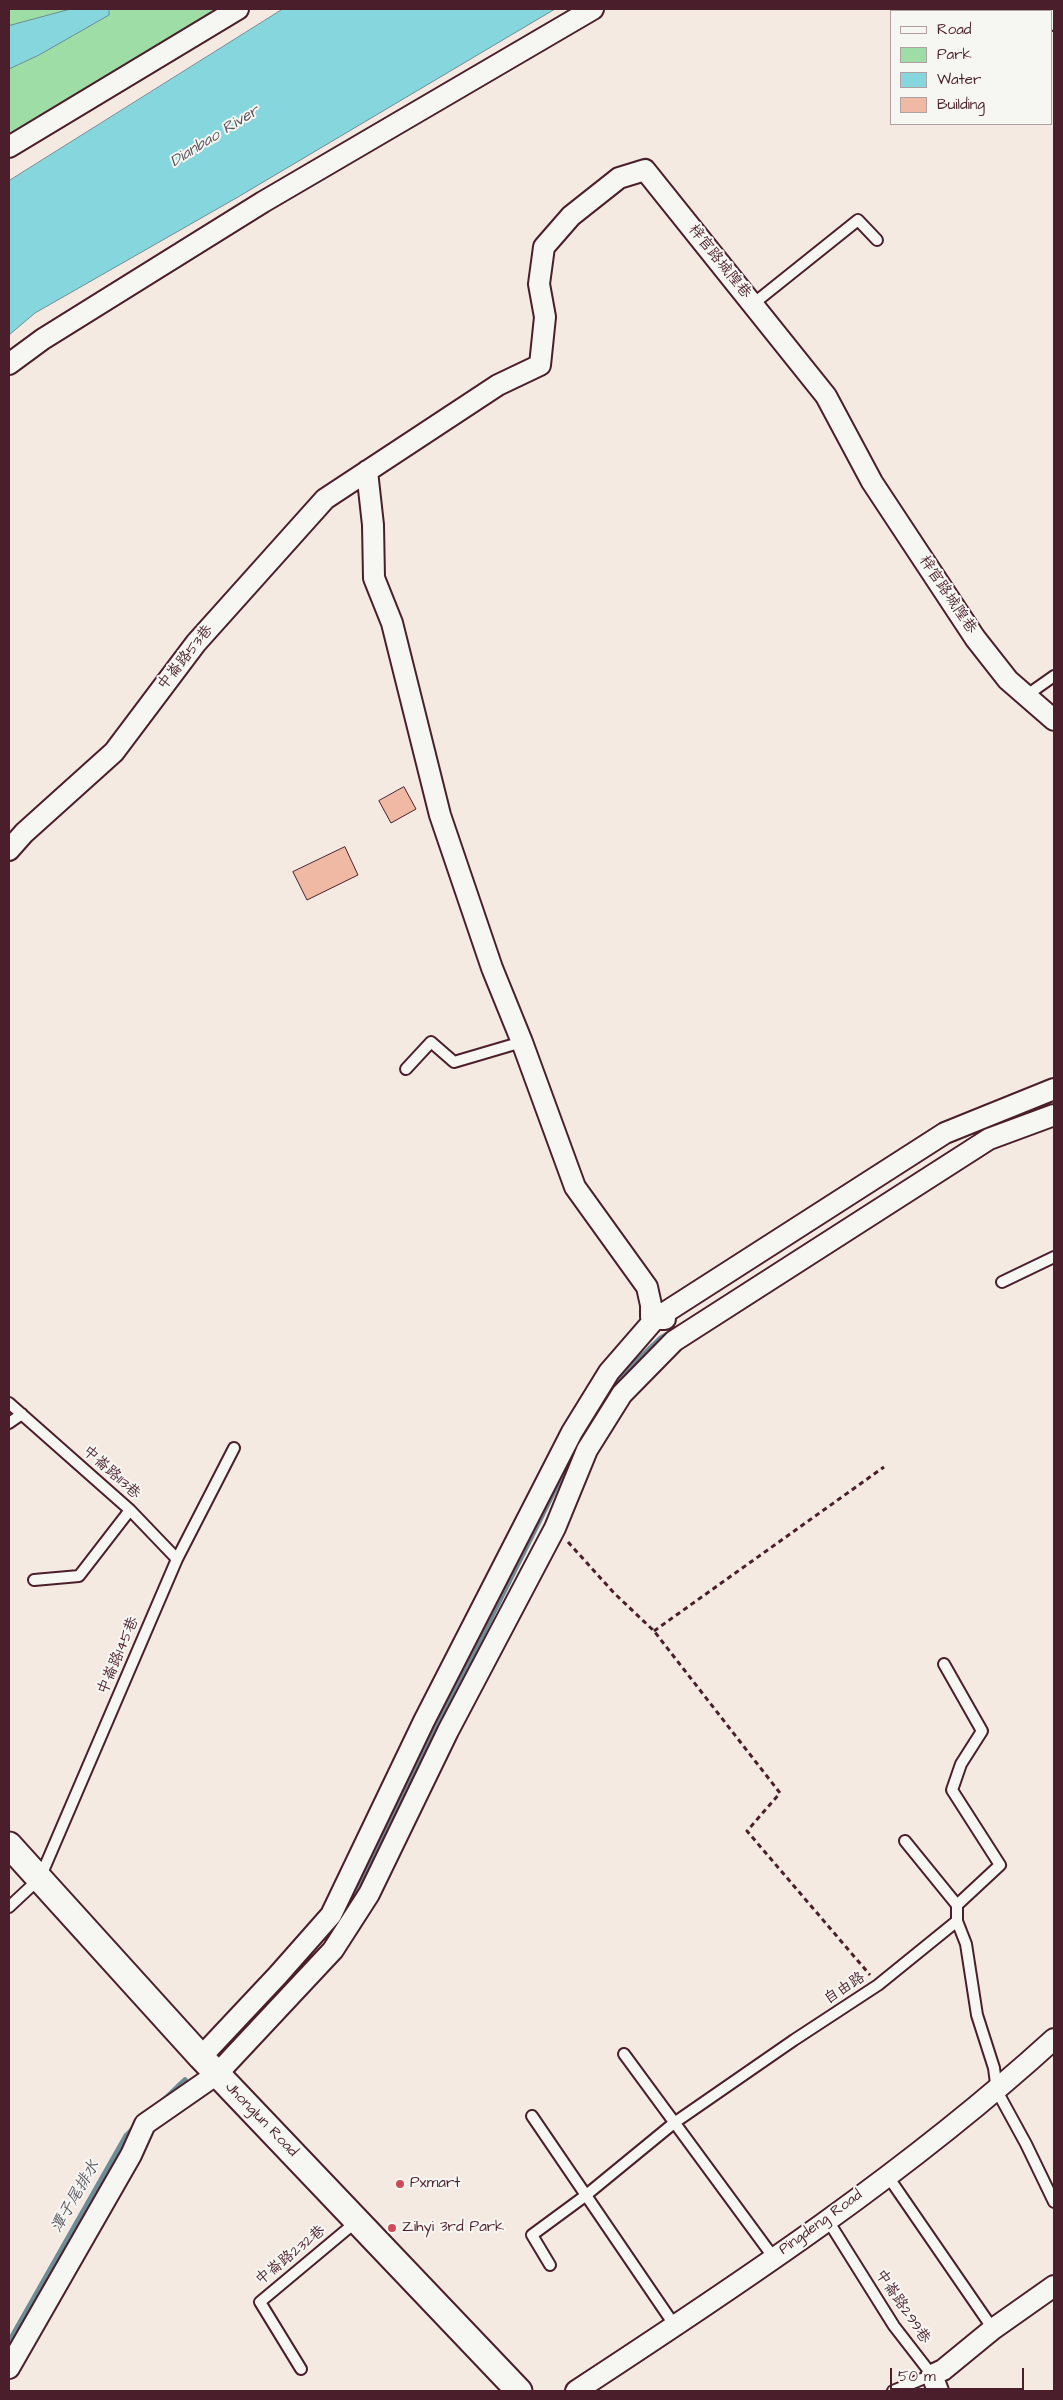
<!DOCTYPE html>
<meta charset="utf-8">
<style>
body{margin:0}
#map{position:relative;width:1063px;height:2400px;overflow:hidden;background:#f5eae2;font-family:"Architects Daughter",sans-serif}
canvas{display:block}
.frame{position:absolute;inset:0;border:10px solid #4a1f2b;pointer-events:none}
.legend{position:absolute;left:890px;top:10px;width:162px;height:115px;box-sizing:border-box;background:#f6f6f2;border:1px solid #b1a0a2;margin:0;padding:6px 9px;list-style:none;font-size:15px;color:#4a1f2b}
.legend li{display:flex;align-items:center;gap:10px;height:25px}
.legend b{width:25px;border:1px solid #b1a0a2}
.scale{position:absolute;left:890px;top:2368px;width:134px;height:22px;box-sizing:border-box;border:2px solid #4a1f2b;border-top:0;padding-left:6px;font-size:15px;line-height:18px;white-space:nowrap;color:#4a1f2b;-webkit-text-stroke:4px #f6f6f2;paint-order:stroke}
</style>
<div id="map">
<canvas width="1063" height="2400"></canvas>
<div class="frame"></div>
<ul class="legend">
<li><b style="height:6px;background:#f6f6f2"></b>Road</li>
<li><b style="height:14px;background:#9edda6"></b>Park</li>
<li><b style="height:14px;background:#85d6dd"></b>Water</li>
<li><b style="height:14px;background:#f0b9a3"></b>Building</li>
</ul>
<div class="scale">50 m</div>
</div>
<script>
const c = document.querySelector('canvas').getContext('2d');
c.lineJoin = 'round';
function paint(path, color) { c.fillStyle = color; c.fill(path, 'evenodd'); }
function strokePath(path, color, width, dash) { c.strokeStyle = color; c.lineWidth = width; c.lineCap = dash ? 'butt' : 'round'; c.setLineDash(dash || []); c.stroke(path); }
function label(font, color, halo, rows, align = 'center') {
  c.font = font + ' "Architects Daughter","LXGW WenKai TC",sans-serif'; c.lineWidth = 4; c.setLineDash([]); c.textBaseline = 'middle'; c.strokeStyle = halo; c.fillStyle = color; for (const [text, x, y, turn = 0] of rows) {
    c.save(); c.translate(x, y); c.rotate((+turn || 0) * Math.PI / 180); c.textAlign = isNaN(turn) ? turn : align; if (halo) c.strokeText(text, 0, 0); c.fillText(text, 0, 0); c.restore();
  }
}
paint(new Path2D(`
 M9 9H220L9 133Z`), '#9edda6');
const water = new Path2D(`
 M71 9H109V15L39 55 9 69V26Z
 M283 9H555L238 197 35 313 9 335V181Z`);
paint(water, '#85d6dd');
strokePath(water, '#6d8d96', 1);
strokePath(new Path2D(`
 M611 1386 661 1338 671 1332
 M337 1922 342 1916 577 1445 600 1405
 M267 2001 285 1982
 M164 2100 185 2080
 M9 2342 126 2136 135 2127`), '#6d8d96', 5.5);
const building = new Path2D(`
 M404 787 416 809 391 823 379 801Z
 M345 847 358 875 307 900 293 872Z`);
paint(building, '#f0b9a3');
strokePath(building, '#4a1f2b', 1);
const service = new Path2D(`
 M753 304 858 220 877 240
 M1027 695 1054 676
 M406 1069 431 1042 454 1062 522 1042
 M1002 1282 1054 1257
 M9 1403 130 1510 177 1559
 M9 1423 22 1414
 M34 1580 79 1576 130 1510
 M944 1664 982 1731 961 1764 952 1790 1000 1865 957 1905V1921
 M905 1841 957 1905
 M9 1907 40 1878 177 1559 234 1448
 M624 2054 774 2258
 M532 2116 675 2326
 M887 2175 993 2329
 M827 2219 894 2326 932 2375 893 2391
 M550 2265 532 2235 585 2196 674 2123 794 2040 878 1985 957 1921 966 1944 977 2015 994 2068 997 2091 1026 2144 1054 2202
 M301 2369 260 2302 357 2221`);
const minor = new Path2D(`
 M992 9 1006 11
 M1052 19 1054 20
 M9 147 238 9
 M9 364 43 339 263 202 593 9
 M367 471 373 525 374 578 392 623 440 815 492 968 522 1042 575 1187 647 1287 651 1305V1317L655 1319H665
 M9 850 24 833 114 752 196 643 325 499 498 385 540 365 545 317 539 284 544 247 571 216 619 178 645 170 826 396 872 482 975 638 1008 680 1054 720
 M201 2057 278 1975 331 1915 424 1721 572 1432 609 1372 655 1319 945 1133 1054 1089
 M9 2368 131 2155 145 2124 217 2074 333 1950 369 1894 448 1731 555 1528 587 1450 622 1394 674 1341 989 1139 1054 1115
 M576 2391C741 2283 908 2172 1054 2039
 M938 2391 932 2375 943 2370 993 2329 1054 2286`);
const tertiary = new Path2D(`
 M9 1845 201 2057 519 2391`);
strokePath(service, '#4a1f2b', 14);
strokePath(minor, '#4a1f2b', 24);
strokePath(tertiary, '#4a1f2b', 29);
strokePath(new Path2D(`
 M568 1542 614 1593 654 1631 780 1793 747 1831 870 1975
 M654 1631 884 1467`), '#4a1f2b', 3, [5, 4]);
strokePath(service, '#f6f6f2', 10);
strokePath(minor, '#f6f6f2', 20);
strokePath(tertiary, '#f6f6f2', 25);
for (const [x, y, r, color] of [
 [400,2184,5,"#d1495b"],
 [392,2228,5,"#d1495b"]
]) { const dot = new Path2D(); dot.arc(x, y, r, 0, 2 * Math.PI); c.fillStyle = color; c.fill(dot); strokePath(dot, '#f6f6f2', 2); }
label('15px', '#4a1f2b', '#f6f6f2', [
 ["梓官路城隍巷",719,262,51],
 ["梓官路城隍巷",947,595,56],
 ["中崙路53巷",186,658,-51],
 ["中崙路113巷",111,1473,42],
 ["中崙路145巷",119,1656,-67],
 ["自由路",845,1989,-33],
 ["Jhonglun Road",261,2120,46],
 ["Pingdeng Road",821,2223,-36],
 ["中崙路232巷",291,2256,-39],
 ["中崙路299巷",902,2307,56]
]);
label('15px', '#4a1f2b', '#f6f6f2', [
 ["Pxmart",410,2184],
 ["Zihyi 3rd Park",402,2228]
], 'left');
label('italic 16px', '#5c5660', '#f6f6f2', [
 ["Dianbao River",215,137,-32],
 ["潭子尾排水",76,2197,-60]
]);
</script>
